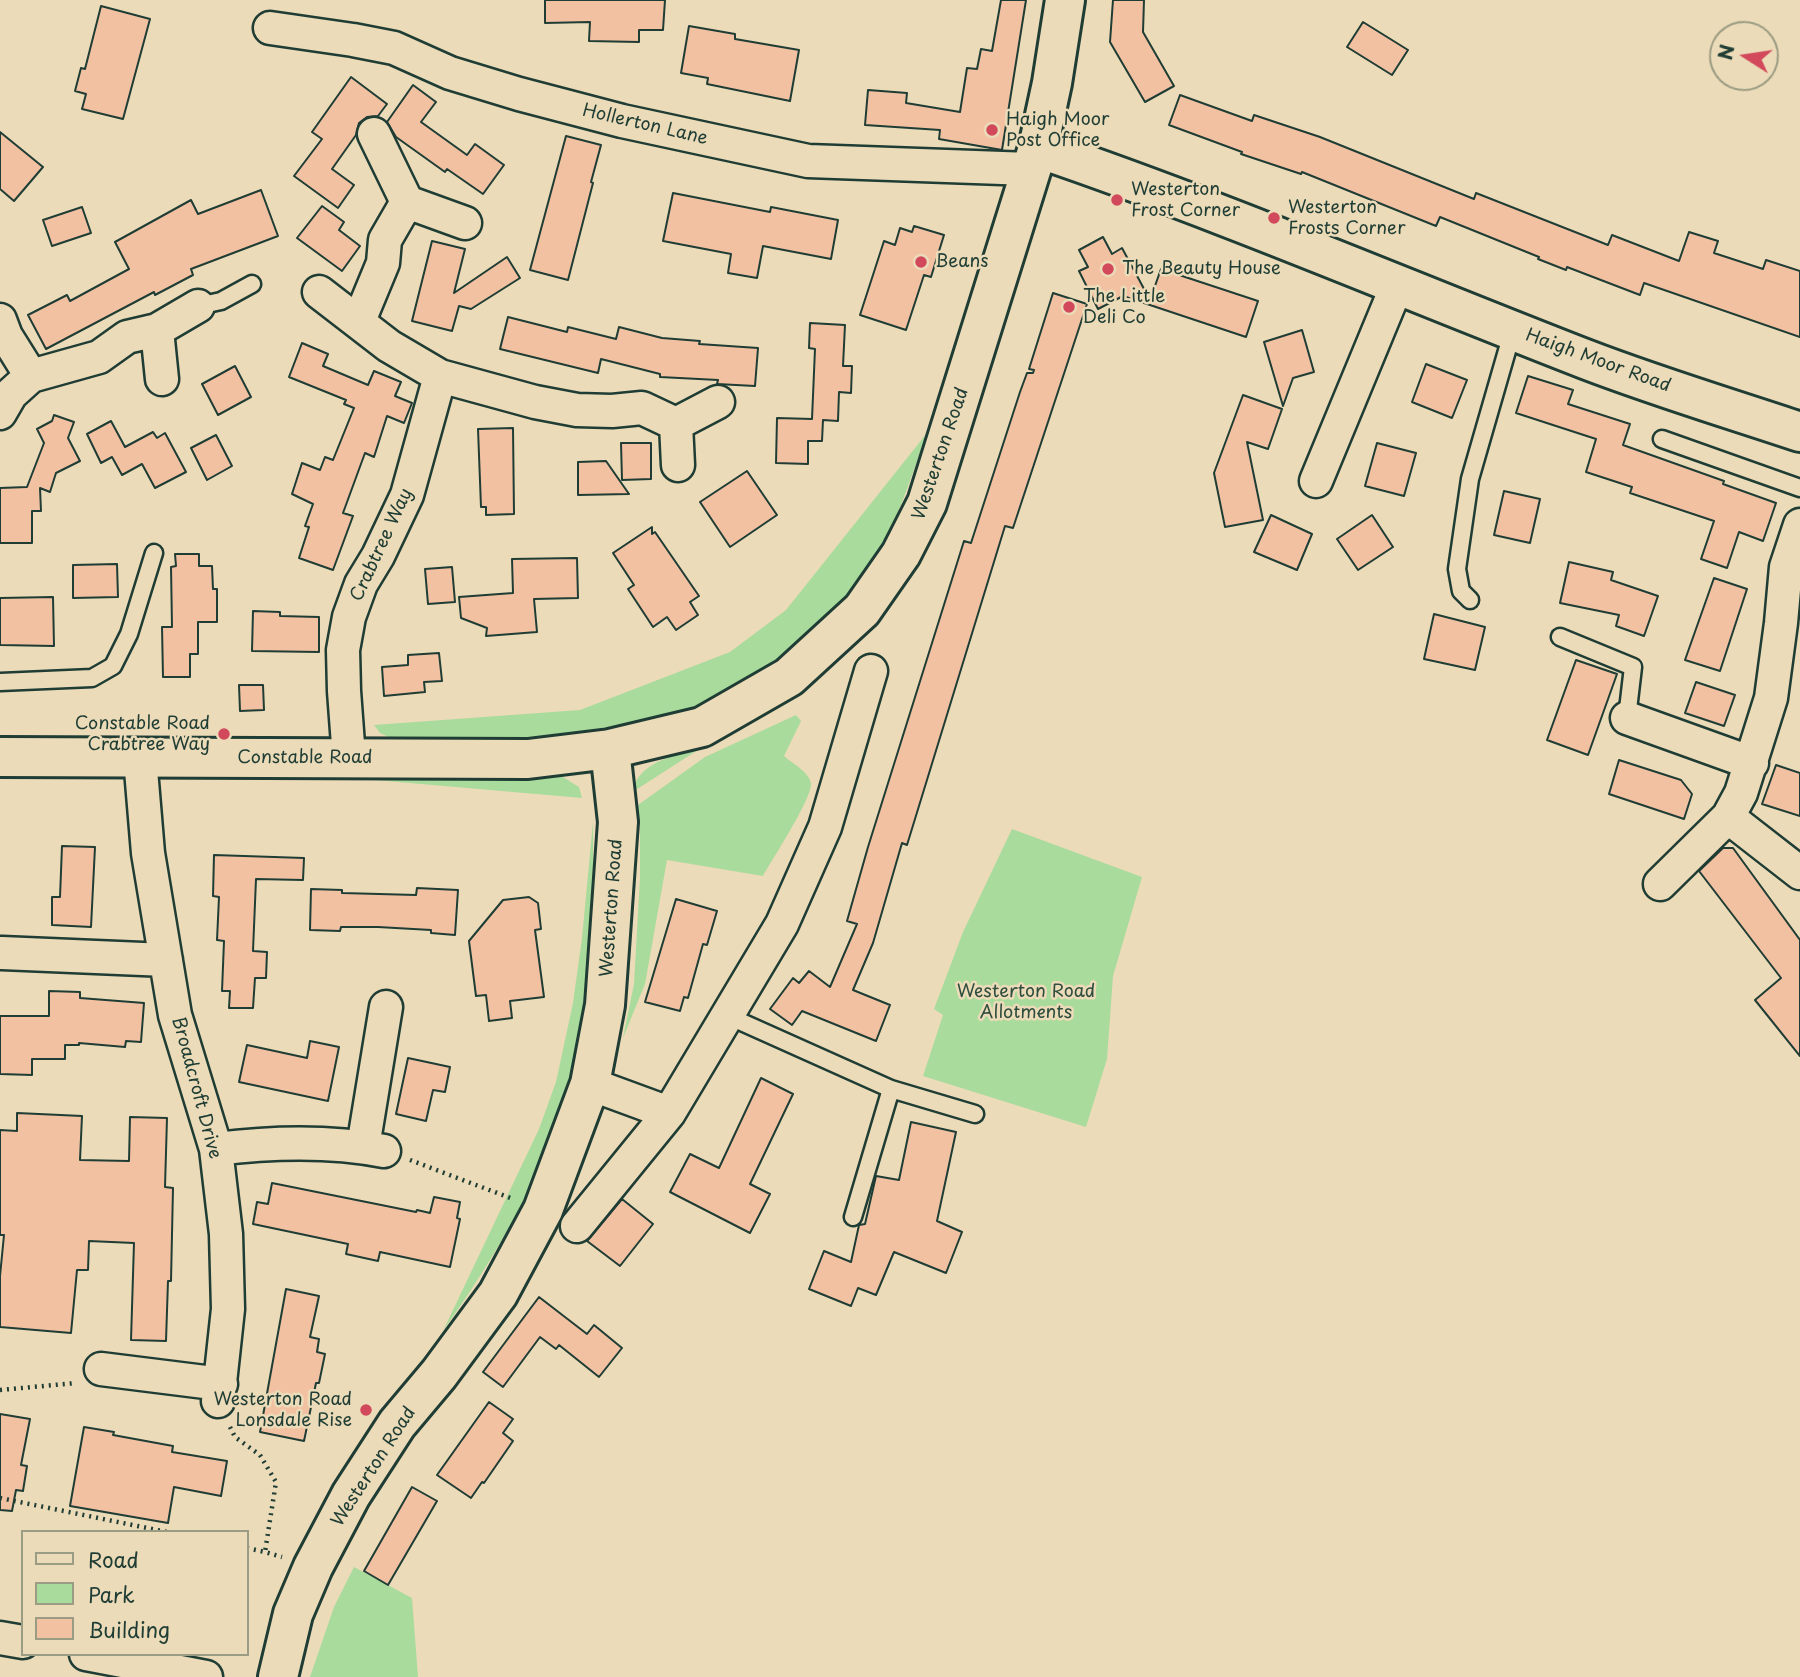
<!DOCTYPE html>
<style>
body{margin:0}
#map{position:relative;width:1800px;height:1677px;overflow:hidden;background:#ecdbb8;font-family:"Playpen Sans",sans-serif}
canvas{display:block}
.legend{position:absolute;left:21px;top:1530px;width:228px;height:126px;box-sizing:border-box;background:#ecdbb8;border:2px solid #9a9c83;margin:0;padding:9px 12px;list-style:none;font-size:21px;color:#1f3d34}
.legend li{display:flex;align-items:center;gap:14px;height:35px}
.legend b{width:35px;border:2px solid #9a9c83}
.north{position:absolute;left:1709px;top:21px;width:70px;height:70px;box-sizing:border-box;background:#ecdbb8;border:2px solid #9a9c83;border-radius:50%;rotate:282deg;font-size:19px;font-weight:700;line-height:28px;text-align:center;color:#1f3d34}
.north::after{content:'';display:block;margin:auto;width:24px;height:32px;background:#d1495b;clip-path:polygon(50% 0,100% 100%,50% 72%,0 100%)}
</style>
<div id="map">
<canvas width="1800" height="1677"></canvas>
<ul class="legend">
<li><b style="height:9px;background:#ecdbb8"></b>Road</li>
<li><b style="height:19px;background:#a9db9c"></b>Park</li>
<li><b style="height:19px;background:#f2c1a2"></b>Building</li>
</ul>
<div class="north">N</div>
</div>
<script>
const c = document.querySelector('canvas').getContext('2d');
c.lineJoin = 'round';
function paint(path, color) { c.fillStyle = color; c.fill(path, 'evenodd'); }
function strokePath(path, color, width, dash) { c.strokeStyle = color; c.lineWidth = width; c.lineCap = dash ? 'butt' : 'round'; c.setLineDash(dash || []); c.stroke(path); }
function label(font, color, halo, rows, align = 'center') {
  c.font = font + ' "Playpen Sans",sans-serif'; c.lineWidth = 5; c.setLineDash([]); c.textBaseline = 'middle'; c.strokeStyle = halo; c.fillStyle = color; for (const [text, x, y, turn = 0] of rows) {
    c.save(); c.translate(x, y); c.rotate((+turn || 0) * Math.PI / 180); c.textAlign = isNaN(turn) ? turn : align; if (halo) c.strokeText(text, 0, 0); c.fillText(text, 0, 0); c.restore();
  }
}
paint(new Path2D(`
 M927 433C911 477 897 524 871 565 853 594 825 620 799 643 776 663 749 684 721 697 619 747 501 737 391 738L380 733 374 725 580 710 730 652 786 610Z
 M796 715 801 721 784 756C792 763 809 772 811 783 813 797 772 860 763 876L667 860 645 984 623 1038 634 984 640 878V824L638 805 705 757Z
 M701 748 631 793C641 760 671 757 701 748Z
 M558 774 579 787 582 798 329 776Z
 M593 822C594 927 590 1037 552 1137 525 1207 486 1270 443 1331L539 1129 556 1082 573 1003 582 938Z
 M1012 829 1142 877 1113 976 1107 1059 1086 1127 923 1076 943 1015 934 1009 963 932Z
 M354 1567 412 1598 418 1677H310L334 1607Z`), '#a9db9c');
const building = new Path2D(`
 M545 0H665L663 30H639V42L589 41 590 22 545 23Z
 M1001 0H1026L1002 150 939 139 940 130 865 125 868 90 907 93 906 103 960 112 967 68 977 69 981 49 992 51Z
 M1113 0H1144L1143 32 1174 86 1145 102 1110 42Z
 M101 6 150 19 123 119 82 109 86 94 75 91 81 68 85 69Z
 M1363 22 1408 50 1392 75 1347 47Z
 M689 26 735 34V39L799 50 790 101 707 84 708 78 681 73Z
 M351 77 387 104 378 116 367 117 359 123 356 135 332 169 354 185 338 208 294 176 322 139 312 132Z
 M413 85 436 102 421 122 467 155 475 144 504 165 483 194 447 169 445 172 396 137 387 122Z
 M1180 95 1252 121 1254 115 1320 137 1474 199 1476 193 1608 245 1612 235 1679 261 1689 232 1718 241 1714 253 1763 269 1766 260 1800 271V337L1644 283 1640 295 1567 267 1566 270 1538 259 1539 257 1440 217 1436 226 1302 172 1301 174 1241 154 1242 152 1169 125Z
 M0 132 43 167 14 201 0 189Z
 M566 136 601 145 591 182 593 183 568 280 530 270Z
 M261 190 278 236 191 269 193 275 155 295 154 292 46 349 28 315 67 295 70 301 129 269 115 242 191 200 198 214Z
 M673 193 770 212 771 207 838 220 831 259 763 246 757 278 728 273 731 254 663 241Z
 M322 206 344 222 339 230 360 246 342 271 297 238Z
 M82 207 91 233 52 246 43 220Z
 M914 226 944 235 931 277 924 275 906 330 860 315 884 241 895 245 900 228 912 232Z
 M1103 237 1112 254 1122 248 1150 300 1161 269 1258 301 1246 337 1123 296 1098 309 1079 271 1088 267 1079 250Z
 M432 241 465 249 454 293 507 257 520 278 471 309 459 306 452 331 412 321Z
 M1053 293 1087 304 1013 528 1005 526 907 845 902 843 873 943 853 990 890 1005 876 1041 802 1011 792 1025 770 1009 793 978 799 983 809 971 830 987 857 924 847 921 868 847 964 541 971 543 1020 392 1027 373H1033L1034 370 1029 369Z
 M508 317 567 332 568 327 616 339 619 327 662 338 700 341 699 344 758 348 755 386 717 384 718 380 660 377V374L601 359 598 373 500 349Z
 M810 323 845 325 843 366H852L851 393 839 392 838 421 823 420 822 441H808V464L776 463 777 418 812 419 815 349 809 348Z
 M1302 330 1314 372 1293 378 1283 406 1264 342Z
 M302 343 328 354 323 366 368 385 374 371 401 382 395 396 412 403 404 423 387 416 374 457 365 453 343 513 353 516 333 570 299 558 309 527 305 526 313 504 292 494 302 463 320 470 325 457 333 460 354 408 344 404 346 400 289 377Z
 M1426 364 1467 380 1452 418 1412 402Z
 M235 366 251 397 218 415 202 384Z
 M1528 376 1573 390 1568 404 1630 424 1623 445 1724 481 1723 484 1776 503 1763 541 1739 532 1727 568 1701 559 1714 521 1630 493 1632 487 1586 472 1596 439 1516 413Z
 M1243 395 1282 409 1268 449 1247 442 1263 520 1225 527 1214 473Z
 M54 415 74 422 68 438 80 461 56 473 50 492 40 488 41 511H32V543H0V488L27 487 44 443 37 429 52 421Z
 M111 421 125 447 153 432 157 438 165 433 186 472 155 488 142 464 122 475 112 457 101 463 87 434Z
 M513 428 514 514 486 515V507H481L478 429Z
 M216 435 232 466 207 480 191 448Z
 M621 443H651V479L622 480Z
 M1377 443 1416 453 1404 496 1365 486Z
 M606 461 629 494 578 495V462Z
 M747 471 777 515 730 547 700 502Z
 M1504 491 1540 499 1530 543 1494 535Z
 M1271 515 1312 534 1297 570 1254 552Z
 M1372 515 1393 547 1358 570 1337 539Z
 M652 527V534L655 532 699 596 690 602 698 615 676 630 667 617 653 627 628 589 634 585 613 553Z
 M175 554H199V566H212L213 589H217V622H198V654H190V677H163L162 627H172L171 567 176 566Z
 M577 558 578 598 534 599 537 632 486 636 487 628 461 618 459 597 513 593 512 559Z
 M1569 562 1613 572 1611 580 1658 596 1644 636 1616 626 1619 615 1560 603Z
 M117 564 118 597 73 598V565Z
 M452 567 455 602 428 604 425 569Z
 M1714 578 1747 589 1720 671 1685 660Z
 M53 597 54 646 0 645V598Z
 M253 611 280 612V616L319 617V652L252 651Z
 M1434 614 1485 627 1475 670 1424 659Z
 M439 653 442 681 424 682 425 692 384 696 382 667 408 665V655Z
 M1576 660 1617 674 1588 755 1547 740Z
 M1696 682 1735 695 1724 726 1685 713Z
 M239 685H263L264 710 240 711Z
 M1619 760 1681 780 1692 794 1684 819 1609 794Z
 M1776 765 1800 773V816L1762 804Z
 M62 846 95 847 91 927 52 925V897H60Z
 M1723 848H1733L1800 940V1056L1755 1000 1781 978 1699 871Z
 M214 855 304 858 303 880 256 879 253 951 267 952 266 978H255L253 1008H229L230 991H222L224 941 217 940 219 897 213 896Z
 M417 888 458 890 455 935 431 933V930L378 927H341L340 931 310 930 311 889 342 890V893L416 895Z
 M529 897 538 903 541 929 535 930 544 997 510 1001 512 1018 489 1021 486 995 476 996 469 941 503 900Z
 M676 899 717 911 707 945 703 944 688 998 684 997 680 1011 645 1002Z
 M49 991 80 992V998L144 1003 141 1042 126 1041 125 1047 79 1043V1045H65V1059H32V1075L0 1074V1016H49Z
 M310 1041 339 1047 328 1101 239 1082 247 1045 307 1058Z
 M408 1058 450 1067 445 1092 433 1090 426 1121 396 1114Z
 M761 1078 793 1094 750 1184 770 1194 750 1233 670 1192 690 1154 719 1168Z
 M17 1113 82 1116 80 1160 129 1161 130 1117 167 1118 165 1187 173 1188 171 1281H168L166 1341 131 1340 134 1243 89 1241 88 1270H77L71 1333 0 1327V1276L4 1235H0V1130L17 1131Z
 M911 1122 956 1132 937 1221 962 1232 946 1273 894 1252 876 1295 858 1288 851 1306 809 1289 824 1251 851 1262 859 1225 865 1224 876 1176 899 1180Z
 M272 1183 416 1212 417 1210 430 1213 434 1197 460 1202 457 1218 460 1219 450 1267 380 1252 378 1261 346 1254 348 1244 253 1224 257 1202 268 1204Z
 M622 1199 653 1224 620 1266 587 1241Z
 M286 1289 319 1296 310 1337 319 1339 317 1352 325 1354 319 1383H316L304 1441 260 1432Z
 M539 1297 587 1334 594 1325 622 1348 599 1377 559 1345 556 1349 540 1337 503 1387 483 1372Z
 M489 1402 513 1419 503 1433 513 1441 484 1483 482 1482 471 1498 437 1475Z
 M0 1414 30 1419 21 1465 27 1466 23 1491 16 1490 12 1511 0 1510Z
 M84 1427 114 1432 113 1435 173 1446 172 1452 227 1461 221 1496 174 1487 168 1523 70 1506Z
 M412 1487 437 1501 388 1585 364 1571Z`);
paint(building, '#f2c1a2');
strokePath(building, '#1f3d34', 2);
const service = new Path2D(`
 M198 306 221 301 252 284
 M1662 439 1800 488
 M1470 600 1461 591 1457 569 1470 479 1513 330
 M1560 637 1633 667 1627 718
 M0 682 92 678 113 666 129 634 154 553
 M728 1016 891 1089 975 1114
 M853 1217 891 1089`);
const minor = new Path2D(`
 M270 28 353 40 394 48 450 73 519 94 622 121 808 161 1030 169
 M374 134 407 202 465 223
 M319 292 389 346 440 376 535 402 577 410 612 411 642 408 676 424
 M0 320 6 336 31 376
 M359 321 383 263 385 240 407 202
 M157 330 162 379
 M0 413 11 394 31 376 99 357 127 337 157 330 198 306
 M678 465 676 424 718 402
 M1316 481 1398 283
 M1627 718 1752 763
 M140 758 148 853 175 1015 216 1149 226 1234 228 1309 218 1401
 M349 758 344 691 343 650 349 617 361 584 378 556 407 495 440 376
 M1728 817 1800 873
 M1660 884 1728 817 1741 793 1771 698 1781 623 1786 567 1800 525
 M2 953 166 960
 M590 1084 669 1113
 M363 1147 386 1007
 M216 1149C272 1142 328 1140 384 1151
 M577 1226 669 1113 782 924 825 827 871 671
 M101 1369 221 1384
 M0 1638 23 1642
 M86 1654 206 1677`);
const tertiary = new Path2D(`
 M1038 148C1223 211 1402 288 1585 359 1655 386 1728 408 1800 432
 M0 757 528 759 610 749 702 727 789 677 862 610 901 554 927 503 1038 148 1052 83 1065 0
 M278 1677 293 1614 313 1567 351 1495 397 1424 439 1374 498 1294 543 1210 590 1084 605 1005 618 822 610 749`);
strokePath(service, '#1f3d34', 21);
strokePath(minor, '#1f3d34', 37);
strokePath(tertiary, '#1f3d34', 44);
strokePath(new Path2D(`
 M410 1160 513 1199
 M0 1390 76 1383
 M230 1427 235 1437 260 1455 276 1482 265 1552 282 1557
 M0 1498 167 1532
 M247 1548 265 1552`), '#1f3d34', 4.5, [2, 5]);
strokePath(service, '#ecdbb8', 16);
strokePath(minor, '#ecdbb8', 32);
strokePath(tertiary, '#ecdbb8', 38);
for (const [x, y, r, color] of [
 [992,130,7,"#d1495b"],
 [1117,200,7,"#d1495b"],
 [1274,218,7,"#d1495b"],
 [921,262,7,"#d1495b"],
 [1108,269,7,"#d1495b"],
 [1069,307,7,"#d1495b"],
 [224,734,7,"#d1495b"],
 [366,1410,7,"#d1495b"]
]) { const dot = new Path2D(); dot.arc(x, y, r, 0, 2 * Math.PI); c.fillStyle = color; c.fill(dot); strokePath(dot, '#ecdbb8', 2.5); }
label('18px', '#1f3d34', '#ecdbb8', [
 ["Haigh Moor",1006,120],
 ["Post Office",1006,141],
 ["Westerton",1131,190],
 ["Frost Corner",1131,211],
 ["Westerton",1288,208],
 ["Frosts Corner",1288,229],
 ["Beans",935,262],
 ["The Beauty House",1122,269],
 ["The Little",1083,297],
 ["Deli Co",1083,318],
 ["Constable Road",210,724,"right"],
 ["Crabtree Way",210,745,"right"],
 ["Westerton Road",352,1400,"right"],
 ["Lonsdale Rise",352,1421,"right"]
], 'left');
label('18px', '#1f3d34', '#ecdbb8', [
 ["Hollerton Lane",645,125,13],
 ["Haigh Moor Road",1598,361,20],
 ["Westerton Road",941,454,-71],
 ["Crabtree Way",382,545,-65],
 ["Constable Road",305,758],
 ["Westerton Road",612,908,-86],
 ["Broadcroft Drive",196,1088,75],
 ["Westerton Road",374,1467,-57]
]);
label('18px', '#2d4d3e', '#ecdbb8', [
 ["Westerton Road",1026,992],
 ["Allotments",1026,1013]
]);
</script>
